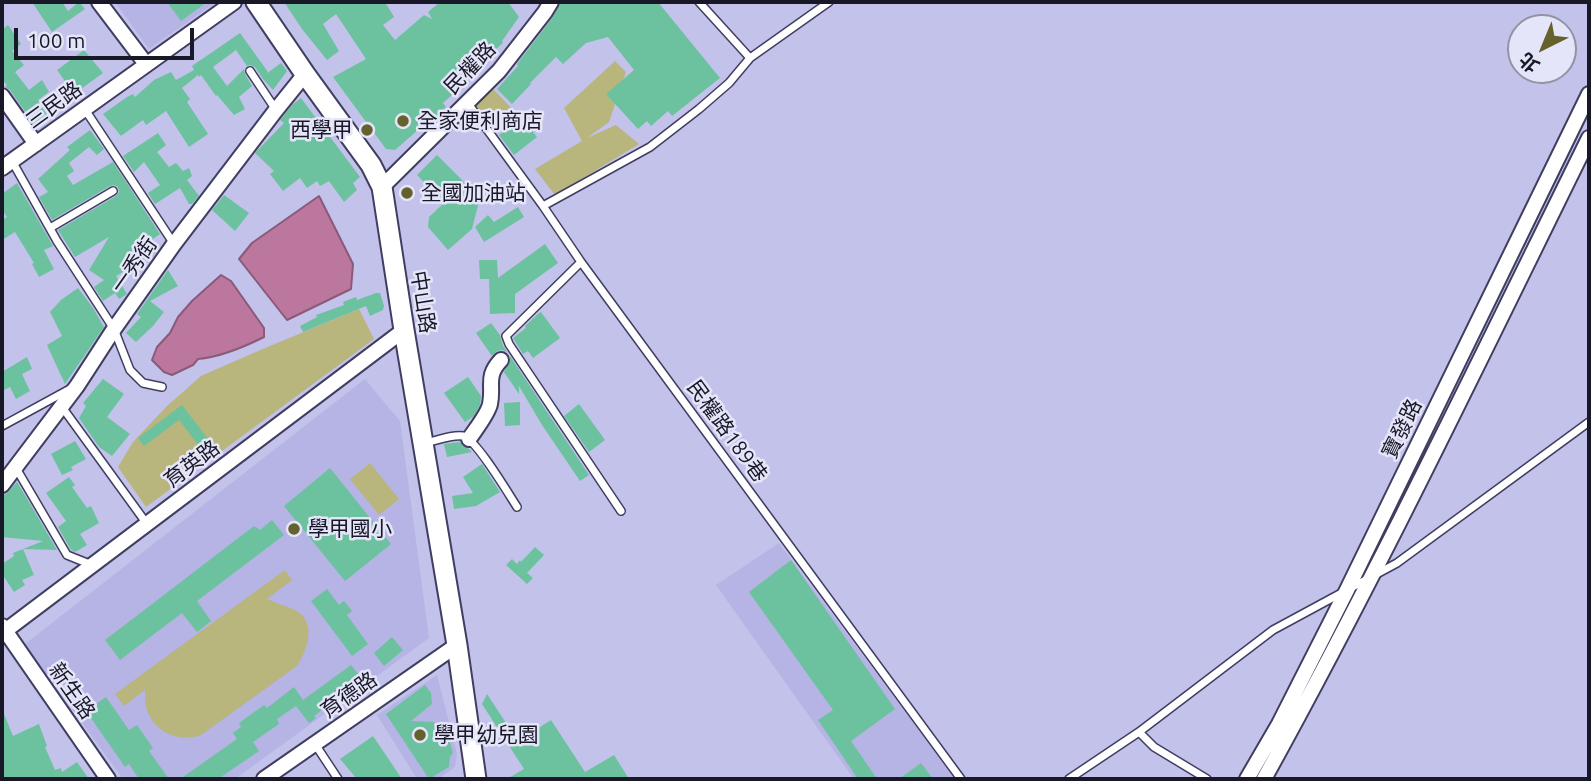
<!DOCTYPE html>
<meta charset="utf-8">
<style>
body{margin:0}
#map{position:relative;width:1591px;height:781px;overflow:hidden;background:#c2c2eb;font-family:Ubuntu,"Noto Sans TC",sans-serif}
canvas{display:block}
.frame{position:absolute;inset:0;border:4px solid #181826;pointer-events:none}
.north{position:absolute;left:1507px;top:14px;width:70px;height:70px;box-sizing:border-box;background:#e5e5fa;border:2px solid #9393a5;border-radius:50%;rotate:223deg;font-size:19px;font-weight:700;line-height:28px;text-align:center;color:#181826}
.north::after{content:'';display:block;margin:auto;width:24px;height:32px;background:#64612d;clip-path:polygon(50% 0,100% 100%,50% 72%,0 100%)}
.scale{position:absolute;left:14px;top:28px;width:180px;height:32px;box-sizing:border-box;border:4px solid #181826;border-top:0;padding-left:9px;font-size:21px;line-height:24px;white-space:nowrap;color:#181826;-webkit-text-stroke:5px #e5e5fa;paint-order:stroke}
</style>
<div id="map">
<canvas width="1591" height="781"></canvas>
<div class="frame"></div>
<div class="north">北</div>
<div class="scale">100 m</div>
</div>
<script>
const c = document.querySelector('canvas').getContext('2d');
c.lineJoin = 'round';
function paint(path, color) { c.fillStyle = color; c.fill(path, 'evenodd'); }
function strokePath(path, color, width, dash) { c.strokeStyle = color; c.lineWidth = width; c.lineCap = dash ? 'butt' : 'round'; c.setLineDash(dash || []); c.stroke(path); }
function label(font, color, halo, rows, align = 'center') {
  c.font = font + ' Ubuntu,"Noto Sans TC",sans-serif'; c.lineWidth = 5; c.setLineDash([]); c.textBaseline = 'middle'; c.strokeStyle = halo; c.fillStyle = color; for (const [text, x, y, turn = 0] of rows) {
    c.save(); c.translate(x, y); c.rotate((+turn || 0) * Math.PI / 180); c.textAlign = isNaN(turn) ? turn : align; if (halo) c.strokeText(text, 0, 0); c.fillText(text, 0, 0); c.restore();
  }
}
paint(new Path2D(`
 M115 2H216L149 49Z
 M365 379 400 421 429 638 235 779H123L25 644Z
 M779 543 955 779H854L716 585Z
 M437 675 457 754 455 767 438 779H417L377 715Z`), '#b5b4e4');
paint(new Path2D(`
 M615 61 626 72 609 122 587 138 616 125 639 144 555 195 535 169 582 141 564 108Z
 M493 89 516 113 492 134 472 108Z
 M359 309 374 339 146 507 118 467 133 442 166 407 201 376 258 351Z
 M370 463 399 499 379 515 350 479Z
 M285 570 292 580 267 599C276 603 286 606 295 610 317 622 308 649 297 666L201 735C178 743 153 732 146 707 145 702 145 696 145 690L124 706 115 694Z`), '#b8b57d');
const water = new Path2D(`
 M319 196 353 264 351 289 287 320 239 259 252 243Z
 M221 275 231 281 264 328V337C244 347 221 357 198 359L193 365 172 375 164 372 152 360 157 347 170 333 178 317 192 301Z`);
paint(water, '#bb779d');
strokePath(water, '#8a5a79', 2);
paint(new Path2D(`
 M32 2H62L68 11 79 2 85 9 52 32Z
 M167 2H207L181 21Z
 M284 2H385L394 17 383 25 395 40 424 15 432 19 428 12 440 2H508L519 17 502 41 503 43 476 66 478 68 469 75 471 78 443 103 446 107 427 126 425 124 395 150 386 149 333 77 366 59 336 14 323 24 339 51 327 60 302 29Z
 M561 2H658L720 78 672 116 668 111 651 126 647 121 638 129 606 94 634 70 608 37 586 43 563 64 556 57 530 83 531 84 512 104 497 89 518 66 517 64 520 60 553 17Z
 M8 25 21 44 12 51 24 65 15 72 29 90 42 80 49 92 38 100 49 118 36 127 10 90 5 87 7 85 2 79V30Z
 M240 33 268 72 266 74 281 63 287 71 273 90 263 79 255 67 250 65 247 66 236 50 213 67 227 86 244 69 245 74 252 86 239 97 245 109 234 115 217 95 216 96 201 75 199 77 198 75 182 88 190 99 187 102 208 134 189 147 166 111 146 125 143 120 121 136 103 114 127 97 133 94 135 97 154 80 171 72 176 80 194 70 192 66Z
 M84 50 103 73 74 94 57 70Z
 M301 98 360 177 353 183 357 190 344 202 329 181 320 186 317 181 307 188 300 178 283 191 270 174 274 171 255 153 284 123 280 120 292 105Z
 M522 118 537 137 514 155 499 135Z
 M90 130 104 149 97 155 89 147 69 163 74 171 67 176 73 185 113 162 160 234 150 241 155 253 116 276 127 294 119 299 115 293 103 301 94 287 104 280 89 270 109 237 75 257 58 230 116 196 119 192 118 187 114 185 110 186 52 220 39 197 48 192 38 179 70 150 67 147Z
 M158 133 166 145 157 152 169 167 176 163 183 171 189 168 192 176 187 180 199 196 192 204H189L180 188 155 204 148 193 160 185 144 162 134 172 123 156Z
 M437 155 480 198 472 229 448 250 428 227 429 217 444 203 417 175Z
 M17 183 53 246 44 250 54 269 39 277 32 264 34 263 15 232 2 240V220L7 217 2 210V194Z
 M224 195 249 213 235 231 212 210Z
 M518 207 524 217 484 242 475 227 488 215 494 222Z
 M545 244 558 263 515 294V313L490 314 489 279H480L479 260H497L498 278Z
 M168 270 178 286 150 301 164 312 153 326 136 342 126 333 141 317 137 314Z
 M78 288 93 308 104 327 65 384 47 345 62 336 50 312 61 300Z
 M376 293H380L384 306 383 310 370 316 366 306 303 332 300 326 317 317 316 315 344 305 343 302 356 297 357 300Z
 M541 312 560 338 533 358 528 351 523 354 513 338 526 328 525 326 539 313Z
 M491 323 500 335 503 346 510 356 507 352 502 350 497 351 492 356 476 333Z
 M510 356 589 475 580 481 542 425 519 386V394L504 372 510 362Z
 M27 357 32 369 22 374 30 391 16 399 10 387 2 391V372Z
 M468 377 481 396 480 405 474 416 465 422 444 393Z
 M103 379 124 394 107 417 130 434 112 456 99 447 79 418 86 406 83 403Z
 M520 402V425L505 426 504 403Z
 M579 404 605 440 589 452 564 416Z
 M182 405 208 439 199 446 179 420 144 446 138 438Z
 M75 441 86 459 71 467 73 470 62 475 51 454Z
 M460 442 463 446 469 449 472 452 447 457 444 444Z
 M482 464 500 492 476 506 454 509 452 496 473 493 463 477Z
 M330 468 391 544 345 581 284 506Z
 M69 477 75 485 72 487 87 508 91 506 99 523 80 534 87 545 75 552 71 550 58 527 66 521 46 493Z
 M17 482 29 502 57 550 23 549 43 541 2 537V495L6 494Z
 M272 520 284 535 197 601 211 621 197 632 182 613 120 660 105 640 254 526 260 530Z
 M535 547 544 555 527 573 533 578 527 584 506 565 512 559 517 564 520 560 521 562Z
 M23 549 34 575 22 580 25 585 14 592 2 574V564L14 556 13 553Z
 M791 560 895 709 851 741 877 779H858L818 720 833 710 749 592Z
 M327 589 339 605 344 601 352 611 347 615 368 644 352 656 311 601Z
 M392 637 403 650 384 666 374 653Z
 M351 665 362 679 314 716 316 718 309 723 296 706 277 719 279 724 253 742 259 751 218 779H180L237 739 233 733 241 727 239 723 264 705 267 708 294 687 303 700Z
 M425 685 431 693 432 704 411 721 434 722 436 726H443L445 739 450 743 453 753 450 757 449 767 429 779 386 714Z
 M487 694 518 741 551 720 585 772 614 755 629 779H507L524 769 482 704Z
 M106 697 129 730 137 725 153 748 149 751 169 779H139L129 764 125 767 86 711Z
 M2 709 13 736 39 724 47 746 45 747 55 770 61 768 62 772 77 762 89 779H2Z
 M373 736 402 779H357L340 759Z
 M921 763 933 779H899Z`), '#6cc29f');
const lane = new Path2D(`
 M699 2 750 58
 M250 71 276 110
 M467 102 543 206 581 262 961 779
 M84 108 174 244
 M12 161 57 241 114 329 130 370 143 383 162 387
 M543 206 650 147 699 109 729 83 750 58 829 2
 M50 228 113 191
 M581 262 506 336 509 344 621 511
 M62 407 147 524
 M2 426 70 389
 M425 443C436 441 452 434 463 436 476 439 508 493 517 507
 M16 468 67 555 92 565
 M1139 732 1154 747 1207 779
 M315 744 338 779
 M1069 779 1139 732 1273 630 1397 563 1589 422`);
const street = new Path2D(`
 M99 2 146 64
 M2 96 36 144
 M2 168 234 2
 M382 187 499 71 545 12 551 2
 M469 439C475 430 488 414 490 404 494 385 485 377 501 360
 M2 485 77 386 114 329 174 244 276 110 305 74
 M2 626 108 779
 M5 631 404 330
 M264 779 457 645
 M1247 779 1279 724 1347 590 1589 94
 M1264 779C1380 569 1483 353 1589 138`);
const secondary = new Path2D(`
 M256 2 305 74 371 165 382 187 404 330 457 645 476 779`);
strokePath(lane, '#403e60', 10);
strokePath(street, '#403e60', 18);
strokePath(secondary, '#403e60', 23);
strokePath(lane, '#fff', 7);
strokePath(street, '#fff', 14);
strokePath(secondary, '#fff', 19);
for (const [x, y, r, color] of [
 [403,121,7,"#64612d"],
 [367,130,7,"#64612d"],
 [407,193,7,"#64612d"],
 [294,529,7,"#64612d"],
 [420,735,7,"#64612d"]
]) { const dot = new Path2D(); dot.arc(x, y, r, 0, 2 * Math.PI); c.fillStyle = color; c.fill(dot); strokePath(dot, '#e5e5fa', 2.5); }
label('21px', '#181826', '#e5e5fa', [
 ["民權路",470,68,-46],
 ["三民路",54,105,-36],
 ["一秀街",134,265,-55],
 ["中山路",423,302,81],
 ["寶發路",1402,429,-64],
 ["民權路189巷",727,431,54],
 ["育英路",192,464,-37],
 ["新生路",72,691,55],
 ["育德路",349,695,-35]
]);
label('21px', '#181826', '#e5e5fa', [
 ["全家便利商店",417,121],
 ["西學甲",353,130,"right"],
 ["全國加油站",421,193],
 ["學甲國小",308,529],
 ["學甲幼兒園",434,735]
], 'left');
</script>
